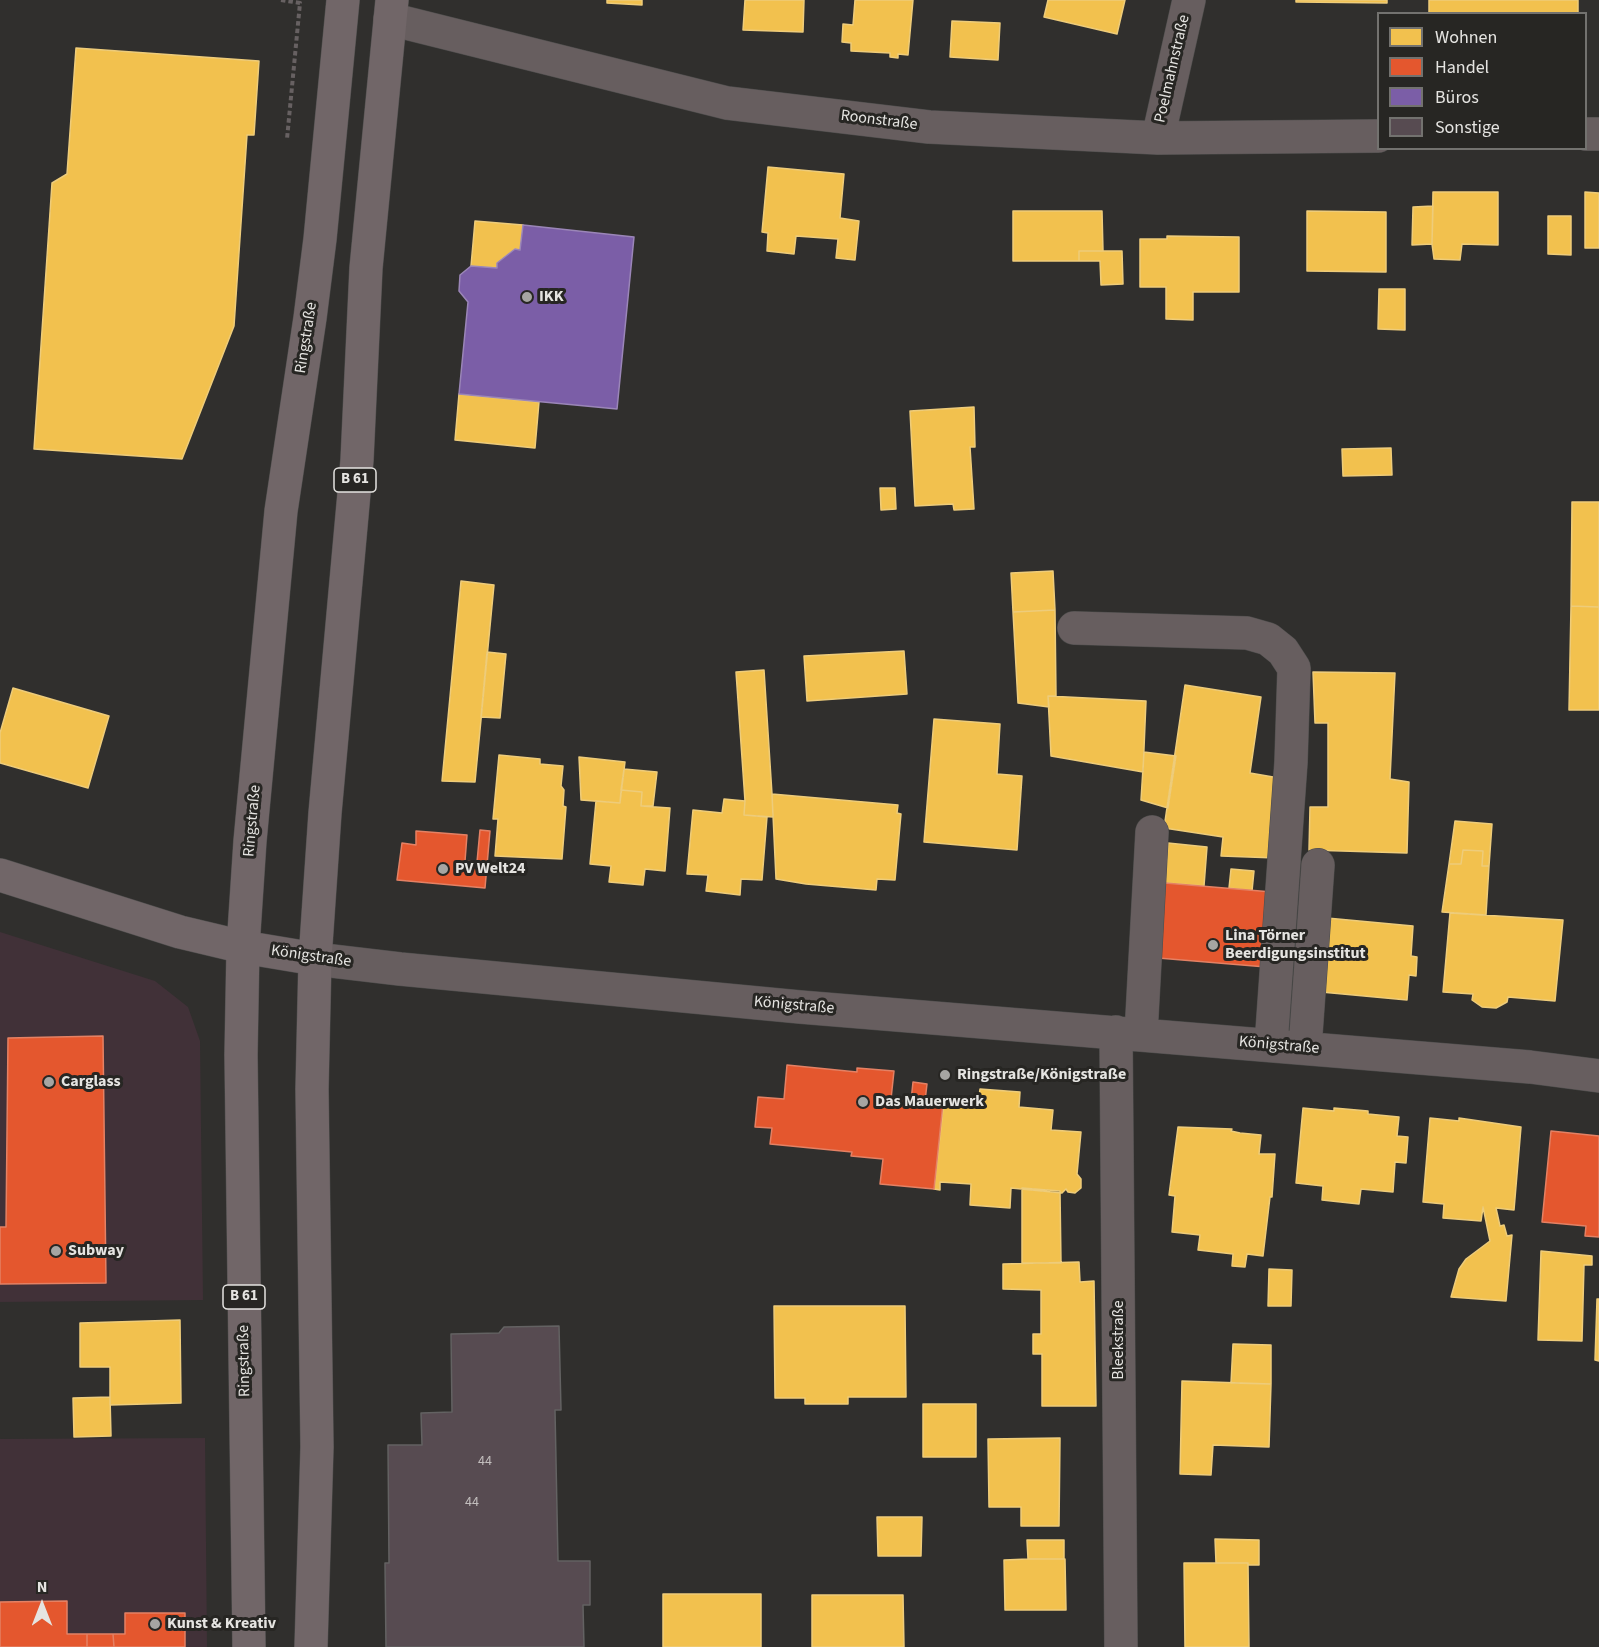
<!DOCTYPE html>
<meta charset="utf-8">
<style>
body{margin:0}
#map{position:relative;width:1599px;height:1647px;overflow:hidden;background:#302f2d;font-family:"Source Sans 3",sans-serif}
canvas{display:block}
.legend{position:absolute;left:1377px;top:12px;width:210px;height:138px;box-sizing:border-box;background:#272623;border:2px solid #73726f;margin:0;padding:8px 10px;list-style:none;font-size:18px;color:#e5e4e1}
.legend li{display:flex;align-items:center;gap:12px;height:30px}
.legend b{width:30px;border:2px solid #73726f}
.north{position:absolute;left:12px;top:1575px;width:60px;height:60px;-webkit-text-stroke:4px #272623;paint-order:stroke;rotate:0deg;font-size:16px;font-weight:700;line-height:24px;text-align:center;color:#e5e4e1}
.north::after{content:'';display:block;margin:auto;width:21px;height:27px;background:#e5e4e1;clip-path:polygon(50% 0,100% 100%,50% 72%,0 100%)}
</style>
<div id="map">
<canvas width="1599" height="1647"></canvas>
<ul class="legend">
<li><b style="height:16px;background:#f2c14e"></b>Wohnen</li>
<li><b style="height:16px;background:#e4572e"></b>Handel</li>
<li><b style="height:16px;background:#7b5ea7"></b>Büros</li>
<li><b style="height:16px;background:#574b51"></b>Sonstige</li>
</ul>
<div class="north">N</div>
</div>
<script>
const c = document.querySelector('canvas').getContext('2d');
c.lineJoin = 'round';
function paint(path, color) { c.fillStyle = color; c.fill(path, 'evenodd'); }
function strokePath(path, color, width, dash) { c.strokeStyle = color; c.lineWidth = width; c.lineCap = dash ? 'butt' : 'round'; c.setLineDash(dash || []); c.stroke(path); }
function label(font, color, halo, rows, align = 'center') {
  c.font = font + ' "Source Sans 3",sans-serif'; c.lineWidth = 6; c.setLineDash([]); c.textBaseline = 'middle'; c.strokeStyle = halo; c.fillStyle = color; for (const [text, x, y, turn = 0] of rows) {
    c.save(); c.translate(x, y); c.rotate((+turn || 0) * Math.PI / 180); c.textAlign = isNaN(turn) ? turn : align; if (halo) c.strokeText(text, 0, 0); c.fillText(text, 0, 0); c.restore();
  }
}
paint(new Path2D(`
 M0 932 155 981 188 1007 200 1041 203 1300 0 1302Z
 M205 1438 207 1647H0V1439Z`), '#413138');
const homes = new Path2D(`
 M607 0H642V5L607 3Z
 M745 0H804L803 32 743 30Z
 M855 0H913L908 55 898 54V58L890 57V53L851 51V43L842 42 843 24 853 25Z
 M1048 0H1125L1117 34 1044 17Z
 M1296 0H1387V3L1296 2Z
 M1429 0H1578V14H1429Z
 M952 21 1000 23 998 60 950 57Z
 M76 48 259 61 254 135H247L234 326 182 459 34 449 52 183 67 174Z
 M768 167 844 174 840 218 859 221 855 260 836 258 838 239 796 236 794 254 767 251 768 233 762 232Z
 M1433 192H1498V245L1462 244 1460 260 1434 259 1432 244Z
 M1585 192 1599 193V248H1585Z
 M1433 206 1432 244 1412 245 1413 207Z
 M1013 211H1102L1103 251H1079V261H1013Z
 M1307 211 1386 212V272L1307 271Z
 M1548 216H1571V255L1548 254Z
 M475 221 523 225 520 250 515 249 497 263V268L471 266Z
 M1167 236 1239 237V292H1193V320L1166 319V287H1140V239H1167Z
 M1079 251H1122L1123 284 1101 285 1100 261H1079Z
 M1379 289H1405V330L1378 329Z
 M459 394 539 402 535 448 455 440Z
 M974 407 975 447H970L974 509 954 510 953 504 915 506 910 411Z
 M1391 448 1392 475 1343 476 1342 449Z
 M880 488H895L896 509 881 510Z
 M1572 502H1599V607L1571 606Z
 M1053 571 1055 610 1013 612 1011 573Z
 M461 581 494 585 475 782 442 781Z
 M1571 606 1599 607V710H1569Z
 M1055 610 1056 696H1048L1049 707 1018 703 1013 612Z
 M904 651 907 694 807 701 804 656Z
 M487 652 506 654 500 718 481 717Z
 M764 670 772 794 773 817 744 815 745 801 736 672Z
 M1313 672 1395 673 1390 779 1409 782 1407 853 1309 850 1310 807H1328V723H1315Z
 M1185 685 1261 697 1250 773 1279 778 1276 858 1221 856 1223 837 1164 828Z
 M13 688 109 716 88 788 0 763V733Z
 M1048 696 1146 701 1143 772 1051 756Z
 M934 719 1000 724 997 774 1022 776 1017 850 924 842Z
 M1144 752 1176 756 1168 808 1141 800Z
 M499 755 540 759V764L563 766 561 786 564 790 563 806 566 807 562 859 495 856 498 819H493Z
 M579 757 625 762 620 803 581 800Z
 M624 769 657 772 653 806H641L642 792 621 790Z
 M621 790 642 792 641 806 670 808 665 871 645 869 643 885 609 882 611 866 590 864 596 801 620 803Z
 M772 794 898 805 897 813 901 814 895 880 877 879 876 890 806 884 776 879Z
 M724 799 745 801 744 815 767 817 762 880 741 879 740 895 706 891 708 875 687 874 693 810 722 813Z
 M1455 821 1492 824 1489 866H1482L1483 851 1463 850 1461 864H1449Z
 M1168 843 1207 847 1204 886 1165 883Z
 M1463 850 1483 851 1482 866H1489L1486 915 1442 912 1449 864H1461Z
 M1231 869 1254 871 1252 891 1229 888Z
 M1450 913 1563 920 1555 1001 1508 997 1507 1002 1496 1008 1482 1007 1472 1000 1473 994 1443 992Z
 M1327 918 1413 926 1411 956 1417 957 1416 976 1409 975 1407 1000 1321 992Z
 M980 1089 1020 1092 1019 1107 1053 1110 1051 1130 1081 1132 1077 1174 1081 1179V1188L1075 1193 1068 1192 1066 1189 1062 1193 1011 1188 1010 1208 970 1205 971 1184 940 1182V1190L934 1189 944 1100 978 1104Z
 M1303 1108 1334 1111V1108L1368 1111V1114L1399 1117 1397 1136 1408 1137 1406 1163 1395 1162 1393 1192 1361 1189 1359 1204 1322 1200 1323 1186 1296 1183Z
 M1430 1118 1459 1121V1118L1521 1127 1514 1210 1496 1208 1500 1226 1504 1225 1507 1236 1512 1235 1506 1301 1451 1297 1459 1269 1466 1259 1490 1241 1483 1207 1481 1221 1443 1218 1444 1204 1423 1202Z
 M1178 1127 1232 1129 1231 1131 1240 1133 1261 1135 1259 1154H1275L1272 1197H1270L1263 1256 1247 1254 1245 1267 1232 1266 1233 1254 1198 1250 1200 1235 1172 1232 1175 1196 1169 1195Z
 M1022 1188 1060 1191 1061 1263H1022Z
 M1541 1251 1592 1256V1265H1584L1582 1341 1538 1340Z
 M1079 1262 1080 1282 1094 1281 1096 1406H1042V1354H1033V1334H1041V1290L1003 1289V1264Z
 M1269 1269 1292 1270 1291 1306H1268Z
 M1597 1299H1599V1361L1595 1360Z
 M774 1306H905L906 1397H848V1404H805V1398H775Z
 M180 1320 181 1403 110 1405V1367H80V1323Z
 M1233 1344 1271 1345V1384L1231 1383Z
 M1182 1381 1271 1384 1269 1447 1213 1445 1211 1475 1180 1474Z
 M110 1397 111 1436 74 1437 73 1398Z
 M923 1404H976V1457H923Z
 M1060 1438 1059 1526H1021V1507H989L988 1439Z
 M877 1517H922L921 1556H878Z
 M1215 1539 1259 1540V1565H1248V1563H1216Z
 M1027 1540H1064V1559H1028Z
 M1028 1559H1065L1066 1610H1005L1004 1560Z
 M1184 1563H1248L1249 1647H1185Z
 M663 1594H761V1647H663Z
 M812 1595H903L904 1647H812Z`);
paint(homes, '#f2c14e');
strokePath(homes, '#eecc7a', 1.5);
const shops = new Path2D(`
 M480 830 490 831 485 888 397 880 402 843 416 845V831L467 835 465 861 477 862Z
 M1165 883 1272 892 1266 967 1158 958Z
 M103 1036 106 1283 0 1284V1227H6L8 1038Z
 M787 1065 857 1072V1068L894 1071 891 1099 911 1101 913 1082 927 1084 925 1101 943 1103 934 1189 880 1184 883 1159 851 1156 852 1152 770 1144 772 1128 755 1127 758 1097 784 1099Z
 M1551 1131 1599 1136V1237L1585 1236 1586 1226 1542 1222Z
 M67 1601V1634H87V1647H0V1602Z
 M125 1613H185V1647H114L113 1634H125Z
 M87 1634H113L114 1647H87Z`);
paint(shops, '#e4572e');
strokePath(shops, '#e48164', 1.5);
const offices = new Path2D(`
 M523 225 634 237 617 409 459 394 468 302 459 291 460 275 471 266 497 268V263L515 249 520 250Z`);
paint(offices, '#7b5ea7');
strokePath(offices, '#9b86b8', 1.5);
const building = new Path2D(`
 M559 1326 561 1410H555L558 1561H590V1605H583L584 1647H386L385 1563H389L388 1445H422L421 1413 452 1412 451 1334 499 1333 504 1327Z`);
paint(building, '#574b51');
strokePath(building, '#636262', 1.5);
const minor = new Path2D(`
 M390 19 727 103 929 127 1158 138 1378 136
 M1586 134H1599
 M1158 138 1189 0
 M1074 628 1247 633 1268 639 1283 651 1294 668 1291 762 1271 1045
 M315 959 400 969 800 1007 1530 1067 1599 1076
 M1116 1032 1121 1647
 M1141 1034 1152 832
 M1305 1048 1318 865`);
const major = new Path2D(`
 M0 875 180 932 243 947 315 959
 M249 1647 241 1055 243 947 250 841 281 511 310 318 320 239 343 0
 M311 1647 317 1447 312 1089 315 959 325 813 357 460 366 268 392 0`);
strokePath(minor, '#4c4c4b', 34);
strokePath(major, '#4c4c4b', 34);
strokePath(new Path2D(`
 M281 0 300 3 287 139`), '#676162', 4, [4.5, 3]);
strokePath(minor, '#675e5f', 33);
strokePath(major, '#716668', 33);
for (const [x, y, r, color] of [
 [527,297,6,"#a6a5a2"],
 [443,869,6,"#a6a5a2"],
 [1213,945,6,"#a6a5a2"],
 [945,1075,6,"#a6a5a2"],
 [49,1082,6,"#a6a5a2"],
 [863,1102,6,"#a6a5a2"],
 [56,1251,6,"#a6a5a2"],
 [155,1624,6,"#a6a5a2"]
]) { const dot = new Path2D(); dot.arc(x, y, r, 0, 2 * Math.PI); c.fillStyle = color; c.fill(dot); strokePath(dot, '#272623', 2); }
label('14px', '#c2bebd', null, [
 ["44",485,1462],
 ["44",472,1503]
]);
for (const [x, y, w] of [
 [355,480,42],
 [244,1297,42]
]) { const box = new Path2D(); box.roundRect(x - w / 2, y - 12, w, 24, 4.5); c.fillStyle = '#272623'; c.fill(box); strokePath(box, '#e5e4e1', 1.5); }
label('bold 15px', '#e5e4e1', null, [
 ["B 61",355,480],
 ["B 61",244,1297]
]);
label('16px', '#e5e4e1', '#272623', [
 ["Poelmahnstraße",1173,69,-77],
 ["Roonstraße",879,121,7],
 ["Ringstraße",307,338,-81],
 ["Ringstraße",253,821,-85],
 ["Königstraße",311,957,8],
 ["Königstraße",794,1006,5],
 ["Königstraße",1279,1046,5],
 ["Bleekstraße",1119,1340,-90],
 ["Ringstraße",245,1361,-91]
]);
label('bold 16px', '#e5e4e1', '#272623', [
 ["IKK",539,297],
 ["PV Welt24",455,869],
 ["Lina Törner",1225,936],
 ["Beerdigungsinstitut",1225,954],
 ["Ringstraße/Königstraße",957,1075],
 ["Carglass",61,1082],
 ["Das Mauerwerk",875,1102],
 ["Subway",68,1251],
 ["Kunst & Kreativ",167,1624]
], 'left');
</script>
